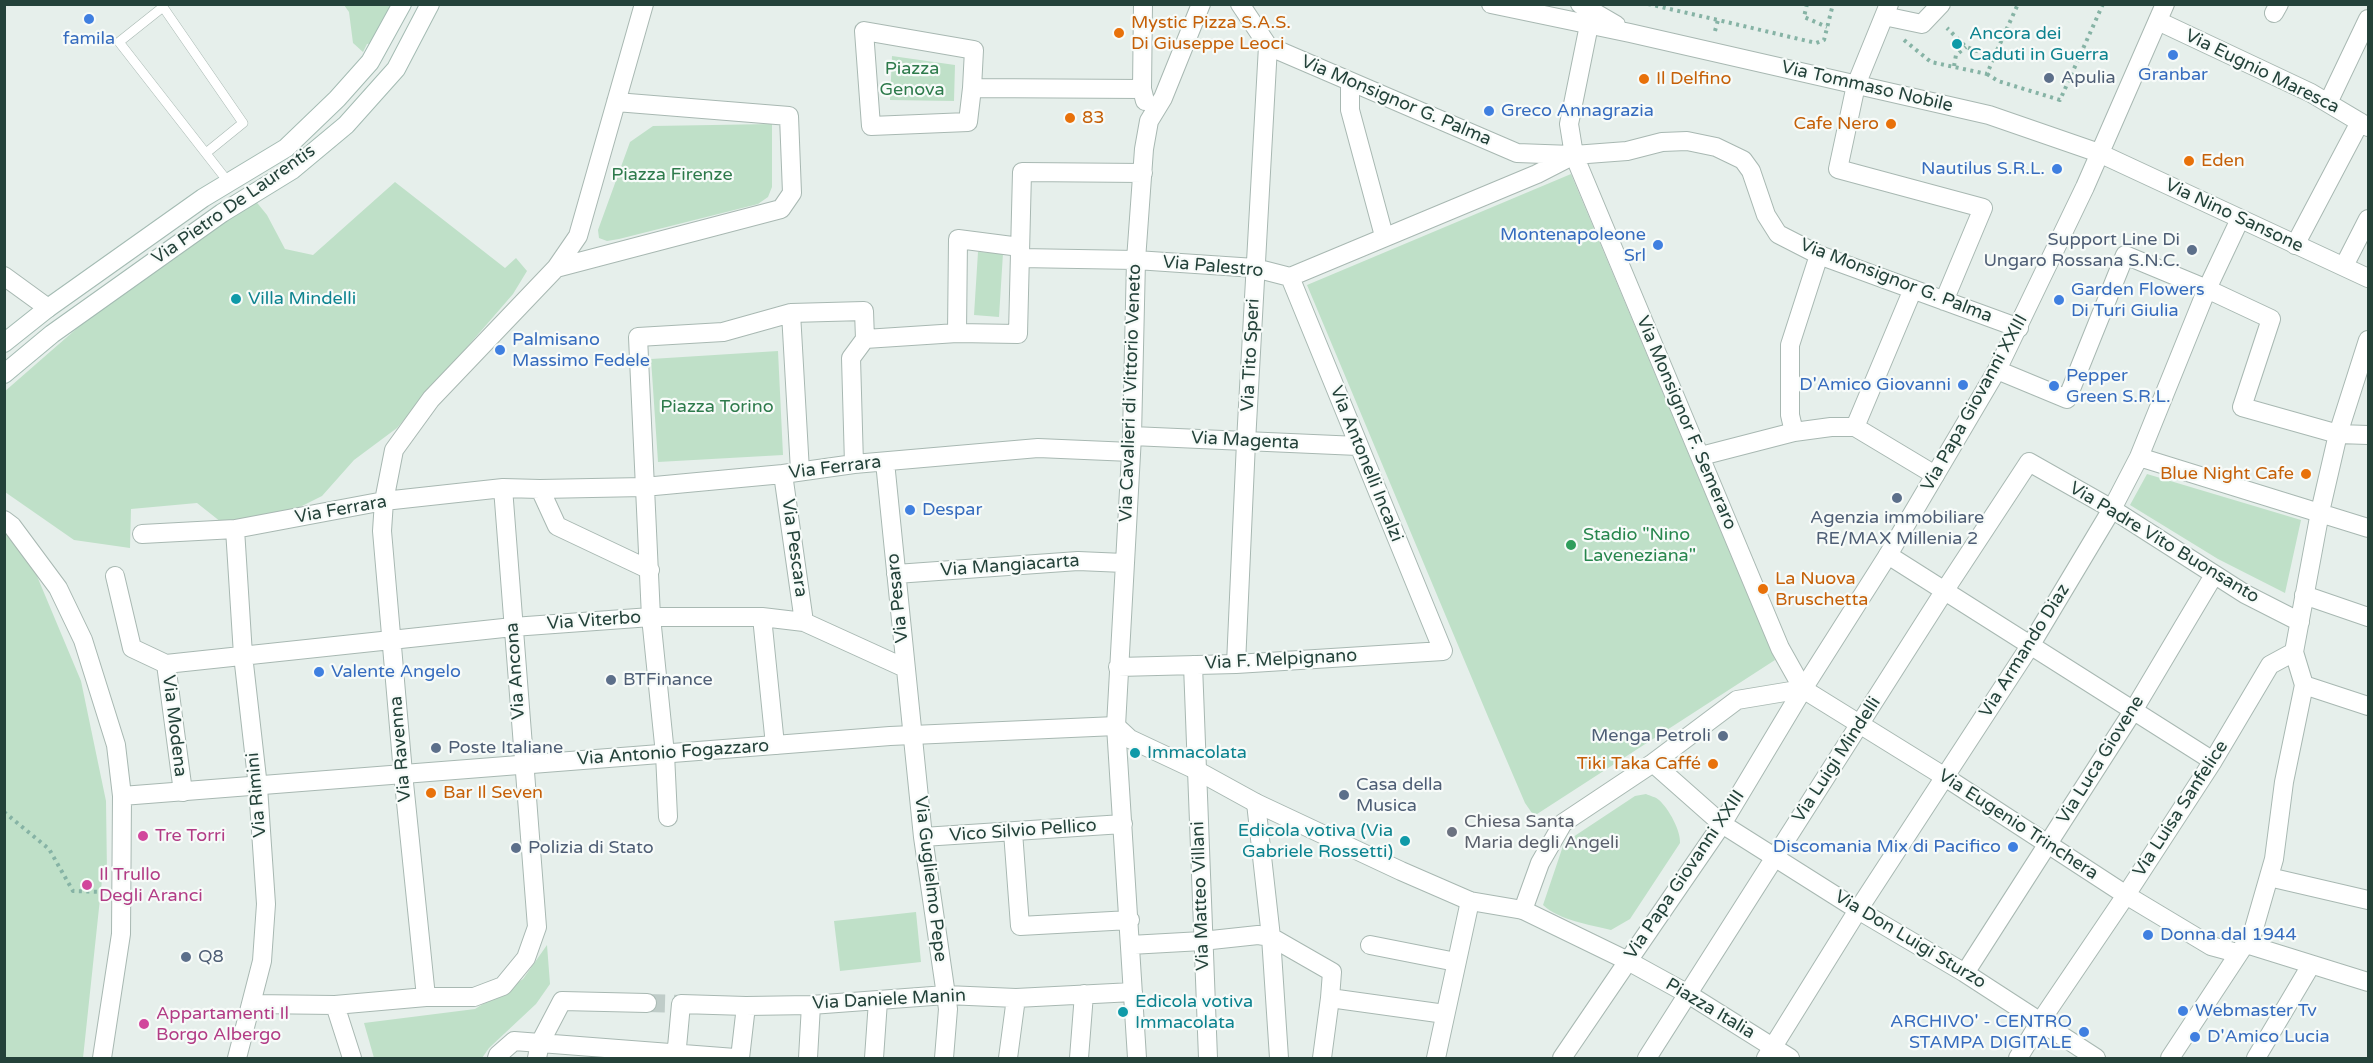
<!DOCTYPE html>
<meta charset="utf-8">
<style>
body{margin:0}
#map{position:relative;width:2373px;height:1063px;overflow:hidden;background:#e6efeb;font-family:"Varela Round",sans-serif}
canvas{display:block}
.frame{position:absolute;inset:0;border:6px solid #24423a;pointer-events:none}
</style>
<div id="map">
<canvas width="2373" height="1063"></canvas>
<div class="frame"></div>
</div>
<script>
const c = document.querySelector('canvas').getContext('2d');
c.lineJoin = 'round';
function paint(path, color) { c.fillStyle = color; c.fill(path, 'evenodd'); }
function strokePath(path, color, width, dash) { c.strokeStyle = color; c.lineWidth = width; c.lineCap = dash ? 'butt' : 'round'; c.setLineDash(dash || []); c.stroke(path); }
function label(font, color, halo, rows, align = 'center') {
  c.font = font + ' "Varela Round",sans-serif'; c.lineWidth = 4.5; c.setLineDash([]); c.textBaseline = 'middle'; c.strokeStyle = halo; c.fillStyle = color; for (const [text, x, y, turn = 0] of rows) {
    c.save(); c.translate(x, y); c.rotate((+turn || 0) * Math.PI / 180); c.textAlign = isNaN(turn) ? turn : align; if (halo) c.strokeText(text, 0, 0); c.fillText(text, 0, 0); c.restore();
  }
}
paint(new Path2D(`
 M344 5H395L374 43 367 44 363 52 353 43 349 12Z
 M892 56 955 65 954 101 890 100Z
 M772 124V187L768 197 758 204 619 239 607 241 599 238 598 230 630 142 653 126Z
 M1571 174 1775 660 1534 816 1525 803 1489 719 1307 285Z
 M395 182 505 268 516 258 527 271 513 294 397 428 354 460 322 496 290 512 221 522 197 503 131 509 130 548 74 540 5 492 4 392 114 296 254 199 267 215 285 249 313 255Z
 M978 252 1003 253 999 317 974 315Z
 M778 351 783 455 658 462 651 359Z
 M2147 474 2301 520 2285 593 2218 559 2130 505Z
 M4 529 29 557 81 681 106 801 107 874 102 880 83 1058H5Z
 M1646 794C1650 796 1656 797 1659 800 1669 809 1681 831 1680 843L1630 919 1611 930C1590 925 1559 920 1543 905L1564 843 1635 796Z
 M916 912 921 962 840 971 834 921Z
 M547 945 550 984 536 1004 489 1048 482 1058H374L364 1023 475 1009 523 979Z`), '#bfe0c8');
strokePath(new Path2D(`
 M647 1003 681 1004`), '#bfccc8', 18, [18, 9]);
const service = new Path2D(`
 M206 153 243 123 163 7 119 42 229 183`);
const minor = new Path2D(`
 M1143 4 1142 89 1145 101
 M1240 4 1268 46 1517 153 1572 155
 M1889 4 1856 85 1838 169 1983 208 1944 301
 M2274 13 2279 4
 M1884 16 1922 24 1941 4
 M2158 21 2311 93 2368 127
 M1589 25 1569 124 1574 155 1780 648 1803 689 1945 777 2126 895 2211 946 2237 953
 M1350 82V110L1384 236
 M972 88 974 50 864 31 871 126 968 122 972 88 1142 89
 M2328 103 2368 19
 M2295 245 2360 122
 M1020 258 1136 260 1255 268 1290 277
 M2344 266 2368 219
 M556 268 781 209 792 193 789 116 616 102
 M4 276 48 308
 M1290 277 1537 174 1574 155 1627 151 1662 142 1687 141 1716 147 1743 160 1751 171 1766 215 1778 234 1819 255 2019 328
 M791 313 800 471
 M957 333 958 239 1020 247
 M865 339 957 333 1018 334 1022 172 1143 173
 M1997 370 2067 399 2125 255 2207 289 2271 319 2242 407 2338 434 2368 435
 M1855 427 1913 289
 M1794 432 1790 415V345L1819 255
 M1132 436 1358 446
 M1701 456 1794 432 1831 427H1855L1935 475
 M2139 457 2368 528
 M885 462 923 837 948 1009 944 1058
 M783 474 804 622
 M540 489 557 526 650 570
 M235 529 243 655 258 787 266 904 262 961 237 1058
 M142 534 235 529 384 501 503 488 540 489 644 487 783 474 854 464 1038 448 1131 452
 M1888 555 2213 761
 M896 574 1078 561 1124 563
 M115 576 132 648 166 664
 M2304 595 2368 617
 M762 617 775 745
 M166 664 513 627 651 617H762L804 622 905 668
 M166 664 183 792
 M1236 664 1246 442 1268 46
 M1193 665 1208 1058
 M1118 667 1236 664 1443 651 1290 277
 M2304 685 2368 706
 M1653 763 1722 824 1858 910 1965 973 2096 1058
 M1256 803 1271 937 1279 1058
 M668 817 665 754 651 617 638 337 723 332 791 313 864 311 865 339 851 358 854 464
 M1013 832 1020 926 1130 920
 M923 837 1123 824
 M2269 877 2368 900
 M1523 910 1540 863 1563 823 1653 763 1737 700 1803 689
 M2246 944 2368 982
 M1130 945 1202 941 1258 935 1271 937 1332 972 1330 998
 M1370 945 1456 962
 M1965 973 2133 711 2214 575
 M426 997 403 773 382 531 384 501 394 450 431 399 556 268 578 236 644 4
 M251 1004 335 1005 426 997H474L503 986 526 958 537 927 503 488
 M335 1005 352 1058
 M497 1058 498 1055 514 1041 735 1058
 M537 1058 540 1043 562 1001 647 1003
 M676 1058 681 1004 746 1006 811 1005 946 995 1016 998 1133 992
 M740 1058 746 1006
 M808 1058 811 1005
 M874 1058 878 1001
 M1008 1058 1016 998
 M1079 1058 1084 994
 M1137 1058 1116 726 1132 436 1136 260 1144 149 1149 121 1163 98 1201 4
 M1322 1058 1330 998 1445 1014
 M1436 1058 1470 901
 M1562 1058 1628 961
 M1647 1058 1945 590 2029 462 2112 509 2245 594 2300 622
 M1766 1058 1858 910 2030 646 2112 509 2139 457 2207 289 2240 219
 M2018 1058 2040 1022 2126 895 2213 761 2270 665 2294 652 2320 512 2338 434 2368 340
 M2170 1058 2253 932 2274 859 2284 782 2304 685 2294 652
 M2256 1058 2311 965`);
const tertiary = new Path2D(`
 M1491 4 1630 33 1989 115 2099 153 2368 278
 M1580 4 1616 25
 M4 520 12 526 58 588 83 640 116 745 122 796 121 934 102 1058
 M122 796 890 736 1116 726 1130 739 1196 770 1256 803 1401 871 1470 901 1523 910 1628 961 1688 994 1790 1058
 M1628 961 1722 824 1803 689 1888 555 1997 370 2085 187 2165 4`);
const secondary = new Path2D(`
 M4 343 48 308 203 198 286 148 337 99 370 62 402 4
 M4 374 52 334 222 213 292 170 346 125 396 69 430 4`);
strokePath(service, '#a8b8b2', 10);
strokePath(minor, '#a8b8b2', 20);
strokePath(tertiary, '#a8b8b2', 20);
strokePath(secondary, '#a4bbb3', 20);
strokePath(new Path2D(`
 M1648 4 1718 20
 M1807 4 1804 17 1827 27
 M1715 31 1718 20 1816 43 1824 40 1833 4
 M1904 40 1931 62 1987 74 1994 57 1966 47 1947 28
 M1994 57 2018 4
 M1954 66 1956 55 1966 47
 M1987 74 1998 81 2060 100 2103 4
 M4 812 49 849 73 891 105 892`), '#86b3a5', 4, [3, 4.5]);
strokePath(service, '#fff', 9);
strokePath(minor, '#fff', 18);
strokePath(tertiary, '#fff', 18);
strokePath(secondary, '#fff', 18);
for (const [x, y, r, color] of [
 [89,19,6,"#3f7fe0"],
 [1119,33,6,"#e8710a"],
 [1957,44,6,"#0f9aa8"],
 [2173,55,6,"#3f7fe0"],
 [2049,78,6,"#5c6f8a"],
 [1644,79,6,"#e8710a"],
 [1489,111,6,"#3f7fe0"],
 [1070,118,6,"#e8710a"],
 [1891,124,6,"#e8710a"],
 [2189,161,6,"#e8710a"],
 [2057,169,6,"#3f7fe0"],
 [1658,245,6,"#3f7fe0"],
 [2192,250,6,"#5c6f8a"],
 [236,299,6,"#0f9aa8"],
 [2059,300,6,"#3f7fe0"],
 [500,350,6,"#3f7fe0"],
 [1963,385,6,"#3f7fe0"],
 [2054,386,6,"#3f7fe0"],
 [2306,474,6,"#e8710a"],
 [1897,498,6,"#5c6f8a"],
 [910,510,6,"#3f7fe0"],
 [1571,545,6,"#2e9e5b"],
 [1763,589,6,"#e8710a"],
 [319,672,6,"#3f7fe0"],
 [611,680,6,"#5c6f8a"],
 [1723,736,6,"#5c6f8a"],
 [436,748,6,"#5c6f8a"],
 [1135,753,6,"#0f9aa8"],
 [1713,764,6,"#e8710a"],
 [431,793,6,"#e8710a"],
 [1344,795,6,"#5c6f8a"],
 [1452,832,6,"#6b7280"],
 [143,836,6,"#d1479c"],
 [1405,841,6,"#0f9aa8"],
 [2013,847,6,"#3f7fe0"],
 [516,848,6,"#5c6f8a"],
 [87,885,6,"#d1479c"],
 [2148,935,6,"#3f7fe0"],
 [186,957,6,"#5c6f8a"],
 [2183,1011,6,"#3f7fe0"],
 [1123,1012,6,"#0f9aa8"],
 [144,1024,6,"#d1479c"],
 [2084,1032,6,"#3f7fe0"],
 [2195,1037,6,"#3f7fe0"]
]) { const dot = new Path2D(); dot.arc(x, y, r, 0, 2 * Math.PI); c.fillStyle = color; c.fill(dot); strokePath(dot, '#f7fbf9', 2); }
label('18px', '#c56008', '#f7fbf9', [
 ["Mystic Pizza S.A.S.",1131,23],
 ["Di Giuseppe Leoci",1131,44],
 ["Il Delfino",1656,79],
 ["83",1082,118],
 ["Cafe Nero",1879,124,"right"],
 ["Eden",2201,161],
 ["Blue Night Cafe",2294,474,"right"],
 ["La Nuova",1775,579],
 ["Bruschetta",1775,600],
 ["Tiki Taka Caffé",1701,764,"right"],
 ["Bar Il Seven",443,793]
], 'left');
label('18px', '#0d838f', '#f7fbf9', [
 ["Ancora dei",1969,34],
 ["Caduti in Guerra",1969,55],
 ["Villa Mindelli",248,299],
 ["Immacolata",1147,753],
 ["Edicola votiva (Via",1393,831,"right"],
 ["Gabriele Rossetti)",1393,852,"right"],
 ["Edicola votiva",1135,1002],
 ["Immacolata",1135,1023]
], 'left');
label('18px', '#366cbe', '#f7fbf9', [
 ["famila",89,39,"center"],
 ["Granbar",2173,75,"center"],
 ["Greco Annagrazia",1501,111],
 ["Nautilus S.R.L.",2045,169,"right"],
 ["Montenapoleone",1646,235,"right"],
 ["Srl",1646,256,"right"],
 ["Garden Flowers",2071,290],
 ["Di Turi Giulia",2071,311],
 ["Palmisano",512,340],
 ["Massimo Fedele",512,361],
 ["Pepper",2066,376],
 ["Green S.R.L.",2066,397],
 ["D'Amico Giovanni",1951,385,"right"],
 ["Despar",922,510],
 ["Valente Angelo",331,672],
 ["Discomania Mix di Pacifico",2001,847,"right"],
 ["Donna dal 1944",2160,935],
 ["Webmaster Tv",2195,1011],
 ["ARCHIVO' - CENTRO",2072,1022,"right"],
 ["STAMPA DIGITALE",2072,1043,"right"],
 ["D'Amico Lucia",2207,1037]
], 'left');
label('18px', '#2d7a4b', '#f7fbf9', [
 ["Piazza",912,69],
 ["Genova",912,90],
 ["Piazza Firenze",672,175],
 ["Piazza Torino",717,407]
]);
label('18px', '#24423a', '#f7fbf9', [
 ["Via Eugnio Maresca",2262,72,26],
 ["Via Tommaso Nobile",1867,87,13],
 ["Via Monsignor G. Palma",1396,101,23],
 ["Via Pietro De Laurentis",234,205,-35],
 ["Via Nino Sansone",2234,216,25],
 ["Via Palestro",1213,267,5],
 ["Via Monsignor G. Palma",1896,281,21],
 ["Via Tito Speri",1251,355,-87],
 ["Via Cavalieri di Vittorio Veneto",1131,393,-88],
 ["Via Papa Giovanni XXIII",1975,403,-61],
 ["Via Monsignor F. Semeraro",1686,423,67],
 ["Via Magenta",1245,441,3],
 ["Via Antonelli Incalzi",1366,464,68],
 ["Via Ferrara",835,468,-7],
 ["Via Ferrara",341,510,-10],
 ["Via Padre Vito Buonsanto",2164,543,31],
 ["Via Pescara",794,548,82],
 ["Via Mangiacarta",1010,566,-4],
 ["Via Pesaro",898,598,-96],
 ["Via Viterbo",594,621,-4],
 ["Via Armando Diaz",2025,651,-58],
 ["Via F. Melpignano",1281,660,-3],
 ["Via Ancona",516,671,-94],
 ["Via Modena",174,726,83],
 ["Via Ravenna",401,749,-95],
 ["Via Antonio Fogazzaro",673,753,-4],
 ["Via Luigi Mindelli",1837,760,-57],
 ["Via Luca Giovene",2101,760,-58],
 ["Via Rimini",257,795,-95],
 ["Via Luisa Sanfelice",2181,809,-57],
 ["Via Eugenio Trinchera",2018,825,33],
 ["Vico Silvio Pellico",1023,831,-4],
 ["Via Papa Giovanni XXIII",1685,875,-56],
 ["Via Guglielmo Pepe",930,879,83],
 ["Via Matteo Villani",1201,896,-92],
 ["Via Don Luigi Sturzo",1910,940,31],
 ["Via Daniele Manin",889,1000,-3],
 ["Piazza Italia",1710,1009,31]
]);
label('18px', '#4e5e75', '#f7fbf9', [
 ["Apulia",2061,78],
 ["Support Line Di",2180,240,"right"],
 ["Ungaro Rossana S.N.C.",2180,261,"right"],
 ["Agenzia immobiliare",1897,518,"center"],
 ["RE/MAX Millenia 2",1897,539,"center"],
 ["BTFinance",623,680],
 ["Menga Petroli",1711,736,"right"],
 ["Poste Italiane",448,748],
 ["Casa della",1356,785],
 ["Musica",1356,806],
 ["Polizia di Stato",528,848],
 ["Q8",198,957]
], 'left');
label('18px', '#27864d', '#f7fbf9', [
 ["Stadio \"Nino",1583,535],
 ["Laveneziana\"",1583,556]
], 'left');
label('18px', '#5b616d', '#f7fbf9', [
 ["Chiesa Santa",1464,822],
 ["Maria degli Angeli",1464,843]
], 'left');
label('18px', '#b23c85', '#f7fbf9', [
 ["Tre Torri",155,836],
 ["Il Trullo",99,875],
 ["Degli Aranci",99,896],
 ["Appartamenti Il",156,1014],
 ["Borgo Albergo",156,1035]
], 'left');
</script>
